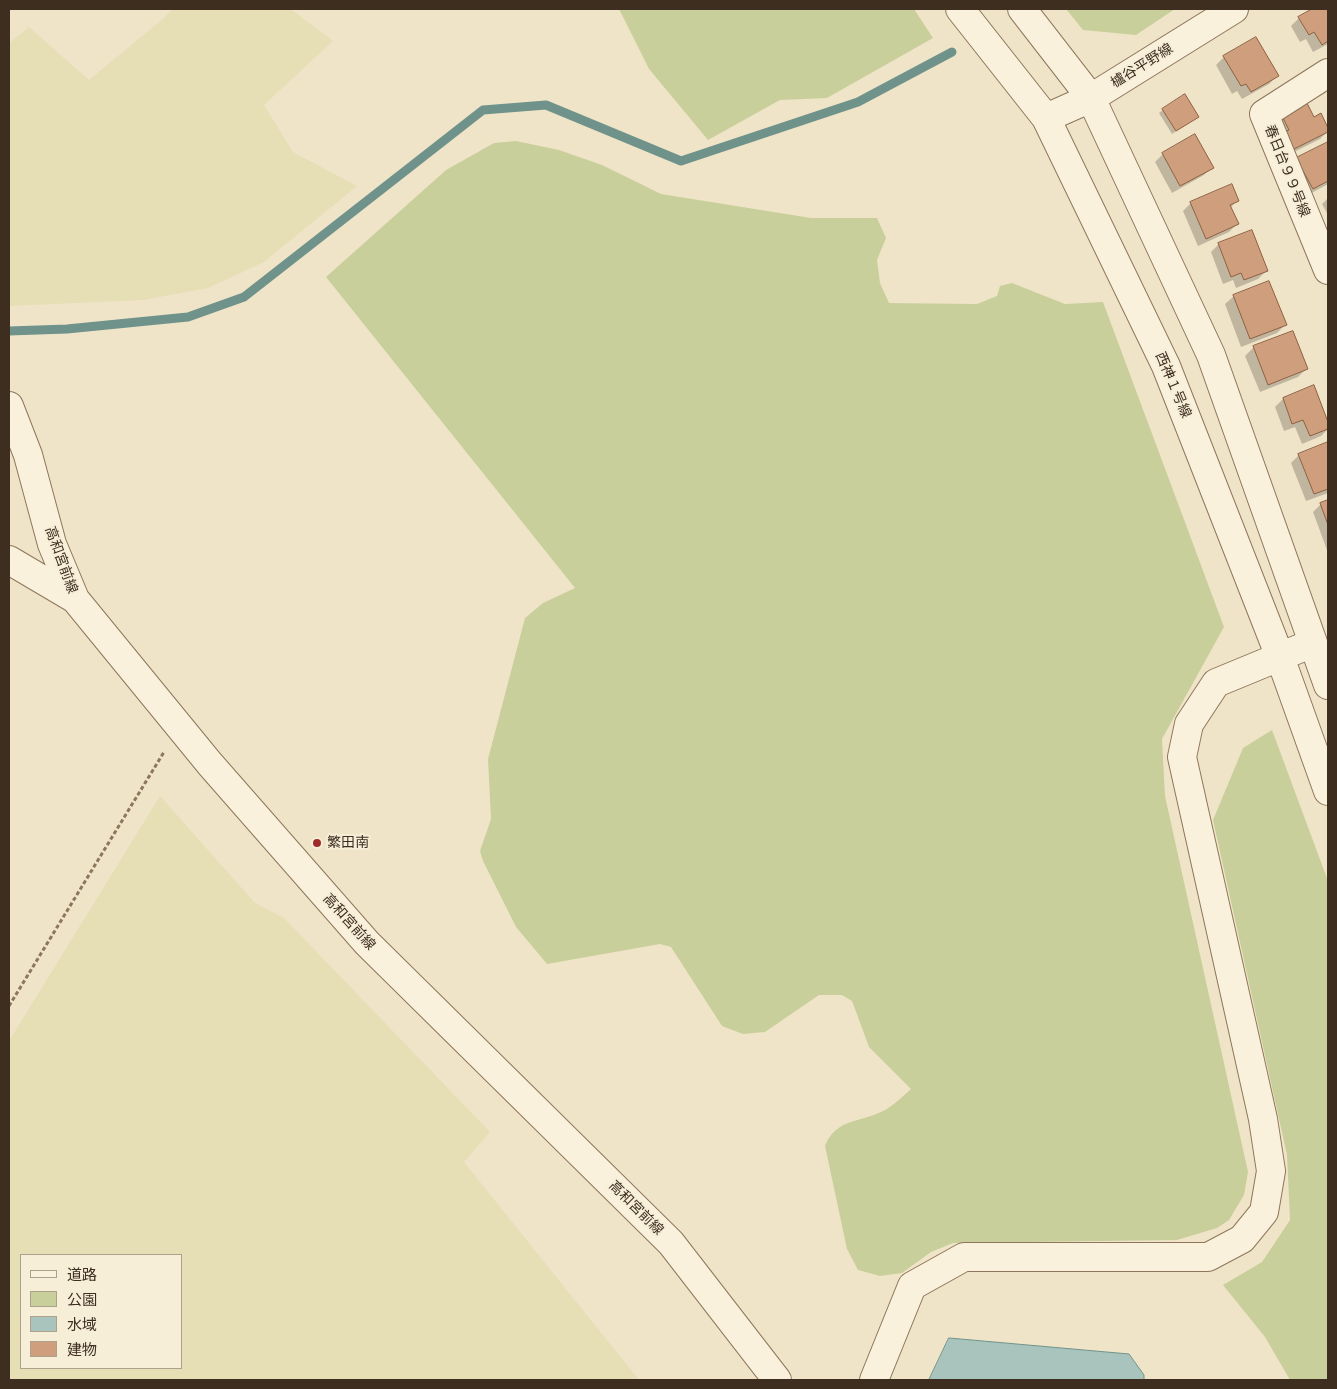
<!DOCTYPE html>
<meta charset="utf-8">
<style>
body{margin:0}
#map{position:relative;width:1337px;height:1389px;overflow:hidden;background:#f0e4c8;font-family:"Roboto Serif","Noto Sans JP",serif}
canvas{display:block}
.frame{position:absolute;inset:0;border:10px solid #3d2e20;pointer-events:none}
.legend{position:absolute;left:20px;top:1254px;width:162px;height:115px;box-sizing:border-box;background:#f7eed8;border:1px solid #ada18e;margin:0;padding:6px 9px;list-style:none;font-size:15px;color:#3d2e20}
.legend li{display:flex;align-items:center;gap:10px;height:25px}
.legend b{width:25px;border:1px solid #ada18e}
</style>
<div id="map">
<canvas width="1337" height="1389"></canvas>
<div class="frame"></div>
<ul class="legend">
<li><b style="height:6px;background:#faf1dc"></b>道路</li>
<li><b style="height:14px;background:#c9cf9b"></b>公園</li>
<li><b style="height:14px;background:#a9c4bc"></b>水域</li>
<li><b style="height:14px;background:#cf9f7d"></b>建物</li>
</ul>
</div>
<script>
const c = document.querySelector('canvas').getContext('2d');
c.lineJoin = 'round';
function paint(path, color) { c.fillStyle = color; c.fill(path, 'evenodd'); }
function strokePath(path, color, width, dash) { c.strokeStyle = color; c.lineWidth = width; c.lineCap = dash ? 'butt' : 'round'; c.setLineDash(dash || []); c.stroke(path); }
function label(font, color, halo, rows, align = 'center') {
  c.font = font + ' "Roboto Serif","Noto Sans JP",serif'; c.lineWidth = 4; c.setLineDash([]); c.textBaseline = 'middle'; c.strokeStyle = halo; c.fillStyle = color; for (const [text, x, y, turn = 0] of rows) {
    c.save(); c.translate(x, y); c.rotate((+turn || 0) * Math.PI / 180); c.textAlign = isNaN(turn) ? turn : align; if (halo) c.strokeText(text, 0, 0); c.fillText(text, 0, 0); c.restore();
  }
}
paint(new Path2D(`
 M172 9H291L333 41 264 105 293 152 357 186 264 262 208 288 143 300 9 306V43L29 27 89 80 164 18Z
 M160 796 255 903 284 918 490 1132 464 1162 639 1380H9V1041ZM21 1255H181V1368H21Z`), '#e6deb5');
paint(new Path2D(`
 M619 9H914L933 38 827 98 780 100 708 140 649 69Z
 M1066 9H1175L1136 35 1083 30Z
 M516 141 559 150 602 165 661 194 811 218H877L886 238 877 260 880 283 889 303 977 304 997 296 1000 286 1012 283 1065 304 1103 302 1224 627 1162 739 1165 796 1248 1172 1244 1195 1229 1220 1217 1228 1177 1240 953 1243 931 1252 902 1273 880 1276 858 1270 847 1249 825 1146C836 1118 860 1123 883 1111 893 1106 903 1096 911 1089L869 1047 852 1001 842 995H819L765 1032 743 1034 722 1026 671 947 660 944 547 964 516 927 483 861 480 851 491 819 488 759 525 618 543 603 575 588 326 277 446 170 494 143Z
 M1272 730 1328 881V1380H1290L1265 1337 1223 1285 1262 1262 1290 1220 1287 1155 1213 820 1243 748Z`), '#c9cf9b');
const water = new Path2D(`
 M949 1338 1129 1354 1144 1375V1380H929Z`);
paint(water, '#a9c4bc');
strokePath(water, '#6f938a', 1);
paint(new Path2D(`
 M1314 9H1328V44L1313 52 1306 39 1300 42 1291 26 1299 18Z
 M1224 57 1277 76 1269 84 1242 99 1237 91 1232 94 1216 65Z
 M1163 110 1197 117 1172 134 1159 113Z
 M1320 115 1328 131 1320 139 1284 157 1274 125 1283 117 1313 118Z
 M1328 143V184L1304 197 1297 159Z
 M1163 154 1212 167 1204 175 1172 193 1155 162Z
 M1328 198V215L1322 204Z
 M1237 201 1230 208 1237 224 1229 232 1198 246 1183 211 1191 203Z
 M1219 244 1266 271 1258 279 1236 288 1233 280 1223 284 1211 252Z
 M1234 296 1285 325 1277 333 1241 347 1225 304Z
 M1292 332 1306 369 1298 377 1260 392 1245 356 1253 348Z
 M1314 387 1328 425V429L1321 436 1302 444 1295 427 1284 431 1275 407 1283 399Z
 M1328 444V493L1306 501 1291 463 1299 455Z
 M1328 501V550H1327L1313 512 1321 504Z`), '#0003');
strokePath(new Path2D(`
 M9 331 67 329 188 317 244 297 483 110 546 105 681 161 858 102 952 52`), '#6f938a', 9);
const building = new Path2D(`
 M1312 9H1328V41L1322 45 1314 32 1309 35 1298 17Z
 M1256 37 1279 76 1251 92 1246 84 1241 86 1223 56Z
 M1185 94 1199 117 1176 131 1162 109Z
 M1307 103 1314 117 1321 113 1328 128V132L1292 150 1283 132 1289 130 1282 116Z
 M1195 134 1214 168 1180 186 1162 153Z
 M1328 142V181L1313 189 1296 158Z
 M1232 184 1239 201 1230 205 1239 224 1206 239 1190 202Z
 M1252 230 1268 271 1244 280 1241 273 1231 277 1218 243Z
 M1269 281 1287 325 1250 339 1233 295Z
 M1293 331 1308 369 1268 385 1253 346Z
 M1314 385 1328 422V429L1310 436 1303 420 1292 424 1283 398Z
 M1328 442V489L1314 494 1298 454Z
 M1328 500V525L1320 503Z`);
paint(building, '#cf9f7d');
strokePath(building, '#8d5f41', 1);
const minor = new Path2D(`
 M960 9 1046 118 1166 366 1280 657 1328 791
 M1022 9 1091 98 1211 355 1328 685
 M1328 73 1264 114 1328 270
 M1046 118 1091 98 1234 9
 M9 406 28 455 52 544 75 599 210 764 367 943 671 1243 777 1380
 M9 560 75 599
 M874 1380 912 1286 964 1257H1208L1242 1239 1264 1212 1271 1171 1263 1119 1182 757 1189 724 1216 683 1313 643`);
strokePath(minor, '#8d765c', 30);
strokePath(new Path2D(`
 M9 1006 164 752`), '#8d765c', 3, [4, 2.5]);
strokePath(minor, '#faf1dc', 28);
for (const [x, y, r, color] of [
 [317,843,5,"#9e2a2b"]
]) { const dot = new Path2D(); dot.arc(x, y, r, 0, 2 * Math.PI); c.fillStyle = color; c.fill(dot); strokePath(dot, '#f7eed8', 2); }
label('14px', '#3d2e20', '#f7eed8', [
 ["櫨谷平野線",1142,66,-32],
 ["春日台９９号線",1287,171,68],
 ["西神１号線",1173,385,67],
 ["高和宮前線",61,560,70],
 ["高和宮前線",349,922,48],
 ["高和宮前線",636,1208,45]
]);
label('14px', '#3d2e20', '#f7eed8', [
 ["繁田南",327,843]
], 'left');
</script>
